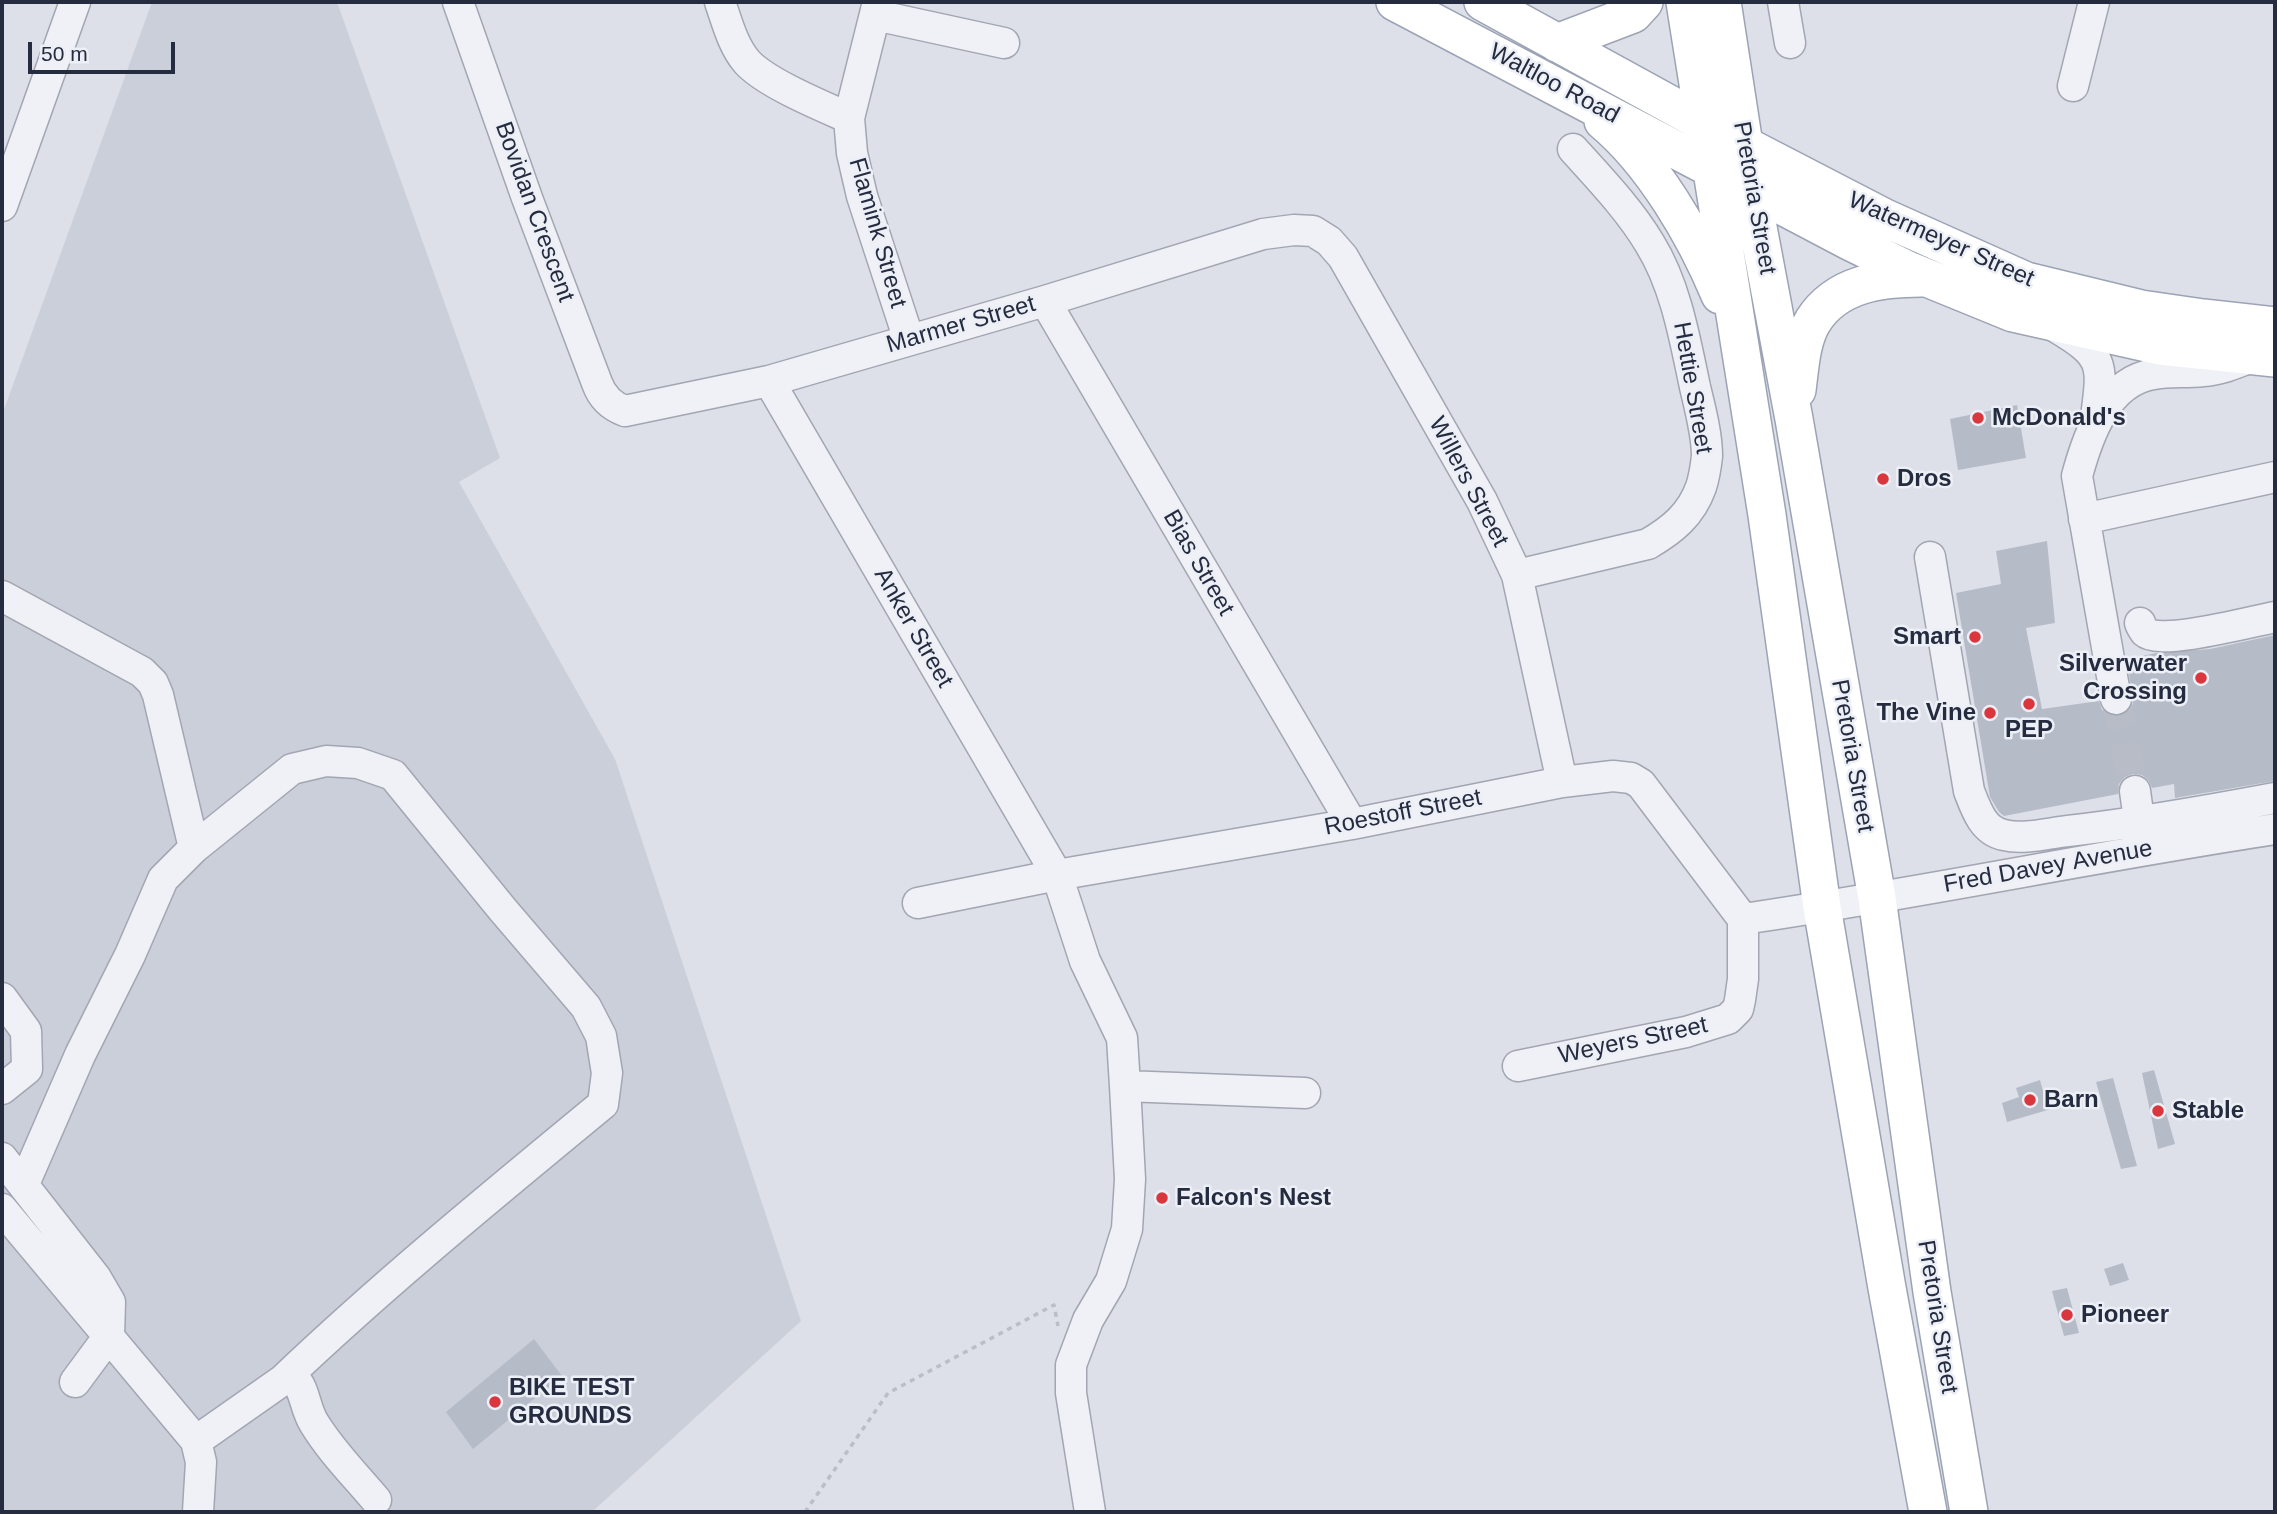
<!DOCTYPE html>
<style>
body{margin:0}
#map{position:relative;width:2277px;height:1514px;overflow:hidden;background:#dde0e8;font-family:Helvetica,sans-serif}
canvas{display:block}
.frame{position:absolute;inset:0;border:4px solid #252c40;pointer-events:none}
.scale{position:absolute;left:28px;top:42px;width:147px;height:32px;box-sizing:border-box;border:4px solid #252c40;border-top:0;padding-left:9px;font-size:21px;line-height:24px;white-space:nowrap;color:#252c40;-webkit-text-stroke:5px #eceff6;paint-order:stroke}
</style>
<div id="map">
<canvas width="2277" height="1514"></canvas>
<div class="frame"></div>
<div class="scale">50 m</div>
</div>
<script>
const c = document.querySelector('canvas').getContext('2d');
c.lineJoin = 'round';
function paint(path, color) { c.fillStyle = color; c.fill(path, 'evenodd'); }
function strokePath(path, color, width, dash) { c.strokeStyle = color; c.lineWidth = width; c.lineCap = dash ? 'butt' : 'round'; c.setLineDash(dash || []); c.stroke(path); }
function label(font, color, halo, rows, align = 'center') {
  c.font = font + ' Helvetica,sans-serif'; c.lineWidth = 5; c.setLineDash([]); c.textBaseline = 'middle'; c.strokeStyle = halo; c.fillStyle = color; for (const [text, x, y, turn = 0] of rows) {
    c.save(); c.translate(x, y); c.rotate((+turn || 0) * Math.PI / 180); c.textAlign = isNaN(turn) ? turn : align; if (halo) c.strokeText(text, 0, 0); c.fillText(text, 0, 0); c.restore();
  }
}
paint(new Path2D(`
 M152 2H337L500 458 459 482 615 759 801 1321 592 1512H2V415Z`), '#cacfda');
paint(new Path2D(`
 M2017 405 2026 458 1958 470 1950 419Z
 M2047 541 2055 623 2026 628 2042 709 2099 701 2102 710 2109 715 2120 716 2128 712 2133 704 2127 659 2156 653 2210 649 2275 635V781L2175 798 2174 784 2152 788 2148 780 2142 775 2133 774 2125 777 2119 784 2118 794 2004 816 1999 812 1990 797 1956 593 2001 584 1996 551Z
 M2154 1070 2175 1144 2158 1149 2142 1073Z
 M2113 1078 2137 1166 2121 1169 2096 1082Z
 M2040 1080 2043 1091H2046L2051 1109 2007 1122 2002 1103 2019 1097 2016 1088Z
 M2123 1263 2129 1280 2110 1286 2104 1269Z
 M2067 1288 2079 1333 2064 1336 2052 1291Z
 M534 1339 562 1376 473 1449 446 1412Z`), '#b6bbc8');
strokePath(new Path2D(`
 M2116 699 2135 791`), '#b8bcc6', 30, [30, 15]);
const minor = new Path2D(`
 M458 2 527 198 597 383C602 397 611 406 625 411L769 381 1045 301 1263 234 1294 230 1313 231 1329 241 1343 257 1482 501 1517 575 1562 782
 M720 2C727 22 733 46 747 62 766 83 822 106 849 118
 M878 2 849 118 852 153 862 196 909 340
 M1783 2 1790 43
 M875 15 1004 43
 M2073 86 2094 2
 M2 206 75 2
 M1045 301 1352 824
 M2056 327C2105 356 2103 364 2096 417
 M769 381 1057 875 1085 961 1122 1038 1125 1086 1130 1179 1127 1229 1111 1281 1088 1320 1071 1365V1393L1090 1512
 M2084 519 2275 477
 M1930 557 1969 791C1976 809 1983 831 2004 835 2024 840 2048 833 2068 831 2138 823 2206 811 2275 798
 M1517 575 1648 544C1672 530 1691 515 1701 487 1704 478 1706 465 1707 456 1707 434 1700 408 1695 387 1685 340 1676 286 1650 244 1629 209 1600 179 1573 149
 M2 596 142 672 153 683 158 695 194 848
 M2140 623C2140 624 2144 631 2145 632 2160 646 2253 621 2275 617
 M2116 699 2077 476C2088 435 2107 381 2154 374 2170 371 2186 373 2203 371 2219 370 2234 364 2249 358
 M2135 791 2142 841
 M918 903 1057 875 1352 824 1562 782 1613 776 1631 778 1641 784 1743 919C1921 893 2097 856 2275 829
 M2 998 26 1031 27 1069 2 1089
 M1518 1066 1686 1032 1728 1019 1738 1009 1740 1000 1743 979V919
 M1125 1086 1305 1093
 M2 1158 96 1278 110 1302 109 1336 75 1382
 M24 1184 80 1055 130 955 163 879 194 848 292 769 326 761 358 763 393 775 503 910 586 1007 601 1036 607 1073 603 1104C494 1194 385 1283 283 1380
 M2 1209 196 1441 201 1462 198 1512
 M196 1441 283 1380 294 1378C305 1389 305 1409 314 1423 331 1451 355 1475 376 1500`);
const major = new Path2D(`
 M1395 2 1849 241 1910 271 2013 313 2160 346 2275 358
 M1483 2 1744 145 1885 218 2026 281 2141 309 2203 318 2275 326
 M1685 2 1767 515 1822 907 1887 1288 1928 1512
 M1722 2 1751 190 1794 419 1877 898 1932 1292 1969 1512
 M1557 43 1633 14 1644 2
 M1603 121C1653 163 1695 235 1720 295
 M1797 390C1800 367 1801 341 1813 321 1837 283 1882 278 1922 278`);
strokePath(minor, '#a2a6b2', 33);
strokePath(major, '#9ba3b5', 40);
strokePath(new Path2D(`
 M805 1512 888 1393 1054 1305 1058 1326`), '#bbbec7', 3.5, [5, 5]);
strokePath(minor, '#f0f1f6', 30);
strokePath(major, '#fff', 37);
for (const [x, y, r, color] of [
 [1978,418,7,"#d9363e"],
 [1883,479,7,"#d9363e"],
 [1975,637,7,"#d9363e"],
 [2201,678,7,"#d9363e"],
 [2029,704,7,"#d9363e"],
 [1990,713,7,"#d9363e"],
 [2030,1100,7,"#d9363e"],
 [2158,1111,7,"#d9363e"],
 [1162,1198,7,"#d9363e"],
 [2067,1315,7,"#d9363e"],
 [495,1402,7,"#d9363e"]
]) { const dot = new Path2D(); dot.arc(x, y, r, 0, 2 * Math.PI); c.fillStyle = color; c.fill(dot); strokePath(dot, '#eceff6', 2.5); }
label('24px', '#252c40', '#eceff6', [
 ["Waltloo Road",1554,84,28],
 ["Pretoria Street",1754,198,80],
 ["Bovidan Crescent",534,212,70],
 ["Flamink Street",877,233,74],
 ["Watermeyer Street",1941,240,24],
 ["Marmer Street",961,325,-16],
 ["Hettie Street",1692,388,80],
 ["Willers Street",1468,482,62],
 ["Bias Street",1198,563,60],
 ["Anker Street",913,628,60],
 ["Pretoria Street",1852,756,80],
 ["Roestoff Street",1403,813,-11],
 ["Fred Davey Avenue",2048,867,-10],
 ["Weyers Street",1633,1041,-12],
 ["Pretoria Street",1937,1317,81]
]);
label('bold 24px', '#252c40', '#eceff6', [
 ["McDonald's",1992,418],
 ["Dros",1897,479],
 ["Smart",1961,637,"right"],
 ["Silverwater",2187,664,"right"],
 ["Crossing",2187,692,"right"],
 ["The Vine",1976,713,"right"],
 ["PEP",2029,730,"center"],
 ["Barn",2044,1100],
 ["Stable",2172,1111],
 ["Falcon's Nest",1176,1198],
 ["Pioneer",2081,1315],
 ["BIKE TEST",509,1388],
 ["GROUNDS",509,1416]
], 'left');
</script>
